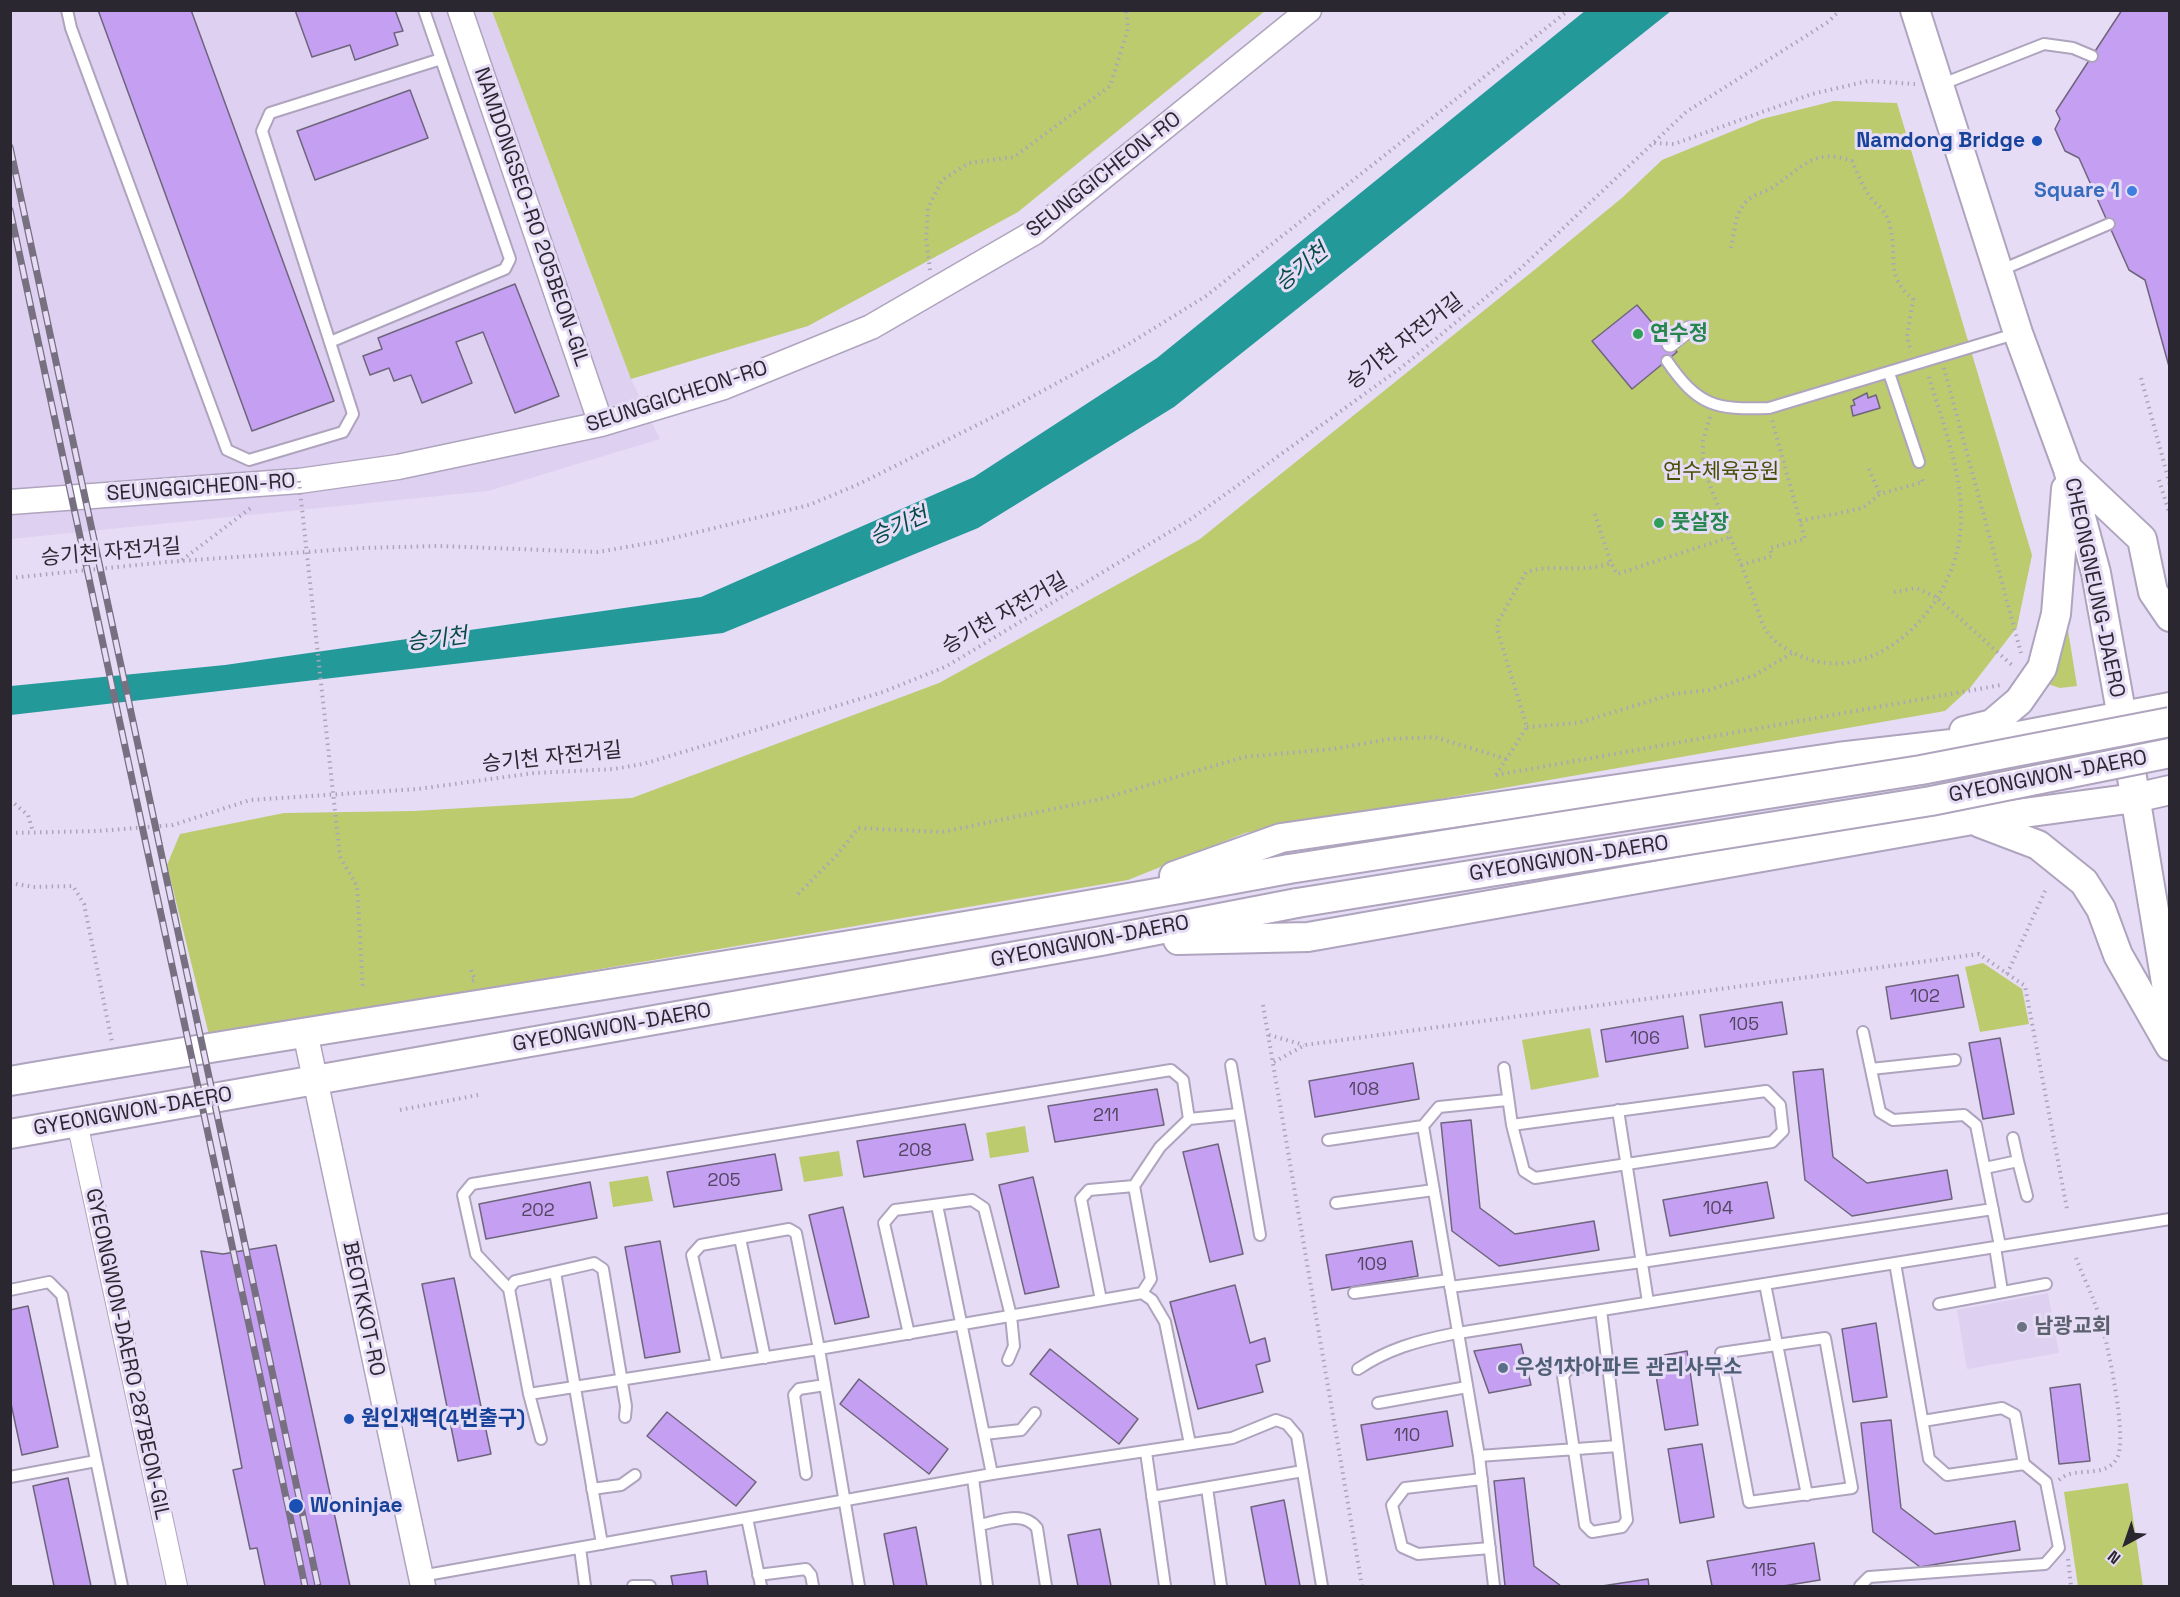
<!DOCTYPE html>
<meta charset="utf-8">
<style>
body{margin:0}
#map{position:relative;width:2180px;height:1597px;overflow:hidden;background:#e6dcf6;font-family:"Space Grotesk",sans-serif}
canvas{display:block}
.frame{position:absolute;inset:0;border:12px solid #2b2730;pointer-events:none}
.north{position:absolute;left:2096px;top:1513px;width:60px;height:60px;-webkit-text-stroke:4px #e6dcf6;paint-order:stroke;rotate:220deg;font-size:16px;font-weight:700;line-height:24px;text-align:center;color:#2b2730}
.north::after{content:'';display:block;margin:auto;width:21px;height:27px;background:#2b2730;clip-path:polygon(50% 0,100% 100%,50% 72%,0 100%)}
</style>
<div id="map">
<canvas width="2180" height="1597"></canvas>
<div class="frame"></div>
<div class="north">N</div>
</div>
<script>
const c = document.querySelector('canvas').getContext('2d');
c.lineJoin = 'round';
function paint(path, color) { c.fillStyle = color; c.fill(path, 'evenodd'); }
function strokePath(path, color, width, dash) { c.strokeStyle = color; c.lineWidth = width; c.lineCap = dash ? 'butt' : 'round'; c.setLineDash(dash || []); c.stroke(path); }
function label(font, color, halo, rows, align = 'center') {
  c.font = font + ' "Space Grotesk","Noto Sans KR",sans-serif'; c.lineWidth = 6; c.setLineDash([]); c.textBaseline = 'middle'; c.strokeStyle = halo; c.fillStyle = color; for (const [text, x, y, turn = 0] of rows) {
    c.save(); c.translate(x, y); c.rotate((+turn || 0) * Math.PI / 180); c.textAlign = isNaN(turn) ? turn : align; if (halo) c.strokeText(text, 0, 0); c.fillText(text, 0, 0); c.restore();
  }
}
paint(new Path2D(`
 M11 11H492L631 379 660 439 488 491 11 539Z
 M2048 1293 2059 1353 1967 1369 1957 1310Z`), '#ddd0f1');
paint(new Path2D(`
 M492 11V10L1265 11 1018 212 808 326 631 379Z
 M1834 101 1897 103 2032 555 2017 627 1970 688 1945 711 1245 833 1128 880 209 1035 167 865 180 834 284 813 414 811 632 798 939 683 1200 539 1538 267 1623 197 1662 160 1762 119Z
 M2068 630 2077 686 2060 688 2045 683Z
 M1983 963 2022 989 2029 1024 1980 1032 1965 967Z
 M1590 1028 1599 1077 1531 1090 1522 1040Z
 M1025 1126 1029 1152 990 1158 986 1133Z
 M839 1151 843 1176 804 1182 799 1157Z
 M648 1176 653 1201 613 1207 609 1182Z
 M2128 1483 2143 1586H2078L2064 1492Z`), '#bbcb6e');
paint(new Path2D(`
 M1586 10 1671 11 1174 407 978 528 723 633 11 715V686L225 665 701 597 974 477 1157 358Z`), '#24999a');
const building = new Path2D(`
 M98 10H191L334 401 252 431Z
 M295 10H395L403 31 394 33 398 45 355 60 350 45 312 57Z
 M2122 10H2170V370L2145 280 2129 270 2079 158 2065 151 2055 129 2060 119 2056 111Z
 M410 90 428 138 315 180 297 131Z
 M515 284 559 396 515 413 483 332 456 342 472 383 422 403 411 375 394 381 389 368 370 375 363 356 382 349 378 338Z
 M1637 305 1677 352 1632 389 1592 341Z
 M1867 393 1868 398 1876 395 1880 408 1853 416 1851 406 1855 405 1853 400Z
 M1958 975 1964 1007 1891 1019 1886 987Z
 M1782 1002 1787 1034 1705 1047 1700 1015Z
 M1683 1016 1688 1048 1606 1062 1601 1030Z
 M2000 1038 2014 1114 1983 1119 1969 1043Z
 M1413 1063 1419 1099 1315 1117 1309 1081Z
 M1823 1069 1833 1157 1867 1183 1947 1170 1952 1199 1852 1216 1805 1180 1793 1072Z
 M1157 1089 1164 1125 1055 1142 1048 1106Z
 M1471 1120 1480 1208 1515 1234 1594 1221 1599 1250 1499 1266 1452 1231 1441 1123Z
 M965 1124 973 1160 864 1177 857 1141Z
 M1218 1144 1243 1254 1210 1262 1183 1152Z
 M775 1154 782 1190 674 1207 667 1172Z
 M1033 1177 1059 1287 1025 1294 999 1185Z
 M590 1182 597 1218 486 1239 479 1204Z
 M1767 1182 1774 1218 1670 1236 1663 1200Z
 M843 1207 869 1317 835 1324 809 1215Z
 M660 1241 680 1352 645 1358 625 1247Z
 M1412 1241 1418 1276 1332 1290 1326 1255Z
 M276 1245 350 1586H265L257 1548 250 1549 233 1470 242 1468 201 1251 223 1254Z
 M454 1278 491 1454 458 1461 422 1284Z
 M1235 1285 1250 1343 1265 1338 1270 1361 1256 1365 1263 1392 1198 1409 1170 1302Z
 M28 1306 58 1447 22 1455 10 1399V1310Z
 M1876 1323 1887 1397 1853 1402 1842 1329Z
 M1521 1344 1531 1385 1489 1393 1474 1351Z
 M1050 1349 1138 1419 1119 1444 1030 1374Z
 M1687 1351 1698 1425 1665 1430 1653 1357Z
 M859 1379 948 1449 929 1474 840 1404Z
 M2080 1384 2090 1461 2059 1464 2050 1388Z
 M1447 1411 1453 1446 1367 1460 1361 1425Z
 M667 1412 756 1482 736 1506 647 1436Z
 M1891 1420 1901 1508 1935 1534 2015 1521 2020 1550 1920 1567 1873 1532 1861 1423Z
 M1702 1444 1714 1517 1680 1523 1668 1449Z
 M68 1478 91 1586H54L33 1486Z
 M1524 1478 1534 1566 1561 1586H1505L1494 1481Z
 M1284 1500 1300 1586H1266L1251 1507Z
 M916 1527 927 1586H894L884 1534Z
 M1100 1529 1111 1586H1078L1068 1535Z
 M1814 1543 1820 1580 1783 1586H1712L1707 1561Z
 M706 1571 708 1586H673L671 1576Z
 M1648 1579 1649 1586H1602Z`);
paint(building, '#c49ff2');
strokePath(building, '#6e657c', 1.5);
const service = new Path2D(`
 M67 10 71 28 227 450 249 460 343 432 353 414 262 131 270 113 441 59
 M1940 85 2044 44 2073 48 2092 56
 M1999 271 2109 224
 M330 342 505 269 510 259 424 10
 M1667 361C1698 406 1715 410 1769 408L2018 333
 M1889 373 1919 462
 M1863 1032 1880 1112 1893 1120 1964 1115 1976 1125 2000 1246
 M1231 1065 1260 1235
 M1504 1068 1512 1125 1524 1171 1535 1178 1772 1142 1783 1131 1780 1105 1766 1091 1512 1125
 M1871 1069 1955 1060
 M1618 1110 1648 1302
 M2013 1138 2018 1161
 M1328 1140 1423 1126
 M1985 1168 2018 1161 2027 1196
 M1134 1186 1151 1279 1142 1293
 M1336 1203 1434 1190
 M937 1205 992 1474
 M740 1238 765 1358
 M1995 1247 2002 1291
 M555 1272 602 1544
 M1765 1284 1807 1495
 M1450 1287 1642 1262 1993 1209
 M509 1289 476 1254 463 1195 472 1184 1171 1070 1183 1080 1189 1119
 M10 1290 49 1282 62 1295 122 1586
 M1354 1293 1449 1280
 M1101 1300 1081 1199 1089 1190 1134 1186 1160 1147 1189 1119 1239 1114
 M1939 1304 2046 1284
 M1601 1310 1627 1520 1622 1527 1592 1532 1585 1525 1563 1376 1570 1367 1608 1365
 M909 1334 884 1223 895 1210 972 1200 984 1208 1011 1316 1014 1346 1008 1360
 M1825 1338 1852 1488 1749 1502 1721 1353Z
 M717 1365 692 1255 701 1245 789 1229 796 1233 819 1349 859 1586
 M1358 1369C1388 1349 1417 1341 1452 1334L2170 1219
 M529 1394 819 1349 1142 1293 1152 1300 1165 1322 1190 1444
 M1378 1403 1467 1387
 M1923 1421 2002 1408 2015 1415 2024 1464
 M984 1434 1021 1430 1035 1413
 M541 1439 529 1394 509 1289 515 1281 594 1263 603 1269 626 1406 625 1417
 M1146 1452 1165 1586
 M1479 1456 1618 1446
 M806 1474 794 1395 799 1389 825 1385
 M10 1477 96 1461
 M973 1478 987 1586
 M1482 1479 1405 1488 1392 1505 1402 1547 1418 1554 1490 1548
 M1207 1488 1221 1586
 M592 1489 621 1485 635 1475
 M1152 1497 1303 1471
 M747 1518 761 1586
 M979 1525C999 1521 1023 1510 1037 1528L1046 1586
 M580 1548 585 1586
 M758 1575 806 1569 811 1575 813 1586
 M421 1576 992 1474 1232 1438 1276 1420 1287 1424 1297 1436 1322 1586
 M633 1586H650
 M1494 1586 1479 1456 1423 1126 1439 1107 1507 1100
 M1860 1586 1869 1577 2045 1564 2059 1548 2046 1482 2024 1464 1947 1475 1929 1459 1895 1263`);
const pedestrian = new Path2D(`
 M1670 344 1689 329`);
const minor = new Path2D(`
 M77 1122 177 1586`);
const tertiary = new Path2D(`
 M460 10 601 424
 M10 502 299 481 398 467 601 424 724 387 871 327 1035 232 1309 10
 M305 1032 423 1586`);
const secondary = new Path2D(`
 M1915 10 2018 333 2068 469 2096 573 2122 717 2170 1007
 M2068 469 2142 539 2153 592 2170 617
 M1964 731 1992 724 2019 701 2042 668 2056 614 2066 489
 M1980 823 2038 845 2084 882 2101 909 2118 955 2170 1046
 M1174 876 1281 838 1838 757 2013 737 2170 707
 M1178 940 1308 937 1972 820 2135 798 2170 790
 M10 1081C436 1009 864 948 1289 869
 M10 1134 1101 941 1297 903`);
strokePath(service, '#afa4bd', 14);
strokePath(pedestrian, '#afa4bd', 18);
strokePath(minor, '#afa4bd', 22);
strokePath(tertiary, '#afa4bd', 27);
strokePath(secondary, '#afa4bd', 32);
strokePath(new Path2D(`
 M1654 143 1674 144 1812 94 1868 81 1915 84
 M1731 248C1734 235 1735 217 1742 207 1750 194 1762 194 1773 187 1802 168 1814 147 1852 161 1858 174 1863 188 1872 199 1881 209 1887 212 1890 226 1898 255 1884 276 1913 299L1907 337 1911 352
 M930 270 926 238 928 208 942 180 969 163 1014 157 1110 86 1128 29 1126 10
 M1944 368 2021 653
 M2141 378 2170 485
 M1710 417 1703 441V467C1718 506 1734 546 1749 585 1755 600 1759 619 1767 632 1776 645 1794 654 1808 659 1879 682 1945 611 1958 547 1970 490 1944 428 1928 374
 M1869 469 1880 494
 M2159 480 2170 515
 M1595 514 1611 563
 M1800 521 1863 508 1880 494 1923 482 1921 476
 M182 560 252 507
 M1741 565 1772 556 1770 548 1805 539 1772 420
 M10 578 166 562 362 548 438 546 598 552 661 541 809 505 859 484 1011 408 1127 345 1206 296 1569 10
 M1894 592 1916 588 1936 597 2014 667
 M1527 727 1578 723 1673 694 1709 690 1755 675 1792 653
 M1496 775 2001 685
 M1496 775 1527 727 1497 629 1499 620 1526 572C1555 563 1579 574 1611 563L1617 574 1730 537
 M10 800 28 815 33 832
 M10 833 98 831 173 825 250 800 418 789 534 773 614 769 643 764 883 692 947 666 1191 519 1402 367 1520 269 1686 112 1828 22 1840 10
 M340 857 357 886 363 990
 M10 883 33 887 73 886 84 904 112 1042
 M798 894 837 855 858 828 942 832 1101 799 1244 757 1333 749 1389 739 1435 737 1506 759
 M471 970 475 980 472 981
 M2007 974 2046 889
 M1263 1005 1362 1586
 M1269 1035 1304 1045
 M1274 1062 1305 1045 1979 954 2025 986 2067 1209
 M400 1110 478 1095
 M2059 1480C2074 1465 2105 1480 2117 1458 2128 1440 2108 1345 2101 1322 2095 1300 2084 1279 2076 1258
 M2068 1559 2071 1586`), '#ada4b9', 4, [1.5, 4.5]);
strokePath(service, '#fff', 10);
strokePath(pedestrian, '#fff', 15);
strokePath(minor, '#fff', 20);
strokePath(tertiary, '#fff', 24);
strokePath(secondary, '#fff', 28);
const rail = new Path2D(`
 M10 147 318 1586
 M10 210 305 1586`);
strokePath(rail, '#777080', 7);
strokePath(rail, '#e6dcf6', 4.5, [14]);
const secondaryBridge = new Path2D(`
 M1289 869 1921 770 2170 722
 M1297 903 1931 801 2170 753`);
strokePath(secondaryBridge, '#afa4bd', 32, []);
strokePath(new Path2D(`
 M299 481 340 857`), '#ada4b9', 4, [1.5, 4.5]);
strokePath(secondaryBridge, '#fff', 28);
for (const [x, y, r, color] of [
 [2037,141,6,"#1a4fb4"],
 [2132,191,6,"#3f7fe0"],
 [1638,334,6,"#2e9e5b"],
 [1659,523,6,"#2e9e5b"],
 [2022,1327,6,"#6b7280"],
 [1503,1368,6,"#5c6f8a"],
 [349,1419,6,"#1a4fb4"],
 [296,1506,8,"#1a4fb4"]
]) { const dot = new Path2D(); dot.arc(x, y, r, 0, 2 * Math.PI); c.fillStyle = color; c.fill(dot); strokePath(dot, '#e6dcf6', 2); }
label('18px', '#514560', null, [
 ["102",1925,997],
 ["105",1744,1025],
 ["106",1645,1039],
 ["108",1364,1090],
 ["211",1106,1116],
 ["208",915,1151],
 ["205",724,1181],
 ["104",1718,1209],
 ["202",538,1211],
 ["109",1372,1265],
 ["110",1407,1436],
 ["115",1764,1571]
]);
label('bold 21px', '#164399', '#e6dcf6', [
 ["Namdong Bridge",2025,141,"right"],
 ["원인재역(4번출구)",361,1419],
 ["Woninjae",310,1506]
], 'left');
label('21px', '#2b2730', '#e6dcf6', [
 ["SEUNGGICHEON-RO",1104,175,-38],
 ["NAMDONGSEO-RO 205BEON-GIL",531,217,71],
 ["승기천 자전거길",1405,342,-38],
 ["SEUNGGICHEON-RO",677,397,-18],
 ["SEUNGGICHEON-RO",201,488,-4],
 ["승기천 자전거길",111,553,-5],
 ["CHEONGNEUNG-DAERO",2094,588,78],
 ["승기천 자전거길",1005,614,-30],
 ["승기천 자전거길",552,758,-6],
 ["GYEONGWON-DAERO",2048,777,-11],
 ["GYEONGWON-DAERO",1569,859,-9],
 ["GYEONGWON-DAERO",1090,942,-11],
 ["GYEONGWON-DAERO",612,1028,-10],
 ["GYEONGWON-DAERO",133,1112,-10],
 ["BEOTKKOT-RO",363,1309,78],
 ["GYEONGWON-DAERO 287BEON-GIL",127,1354,78]
]);
label('bold 21px', '#366cbe', '#e6dcf6', [
 ["Square 1",2120,191]
], 'right');
label('bold 21px', '#27864d', '#e6dcf6', [
 ["연수정",1650,334],
 ["풋살장",1671,523]
], 'left');
label('21px', '#464f03', '#e6dcf6', [
 ["연수체육공원",1721,472]
]);
label('bold 21px', '#5b616d', '#e6dcf6', [
 ["남광교회",2034,1327]
], 'left');
label('bold 21px', '#4e5e75', '#e6dcf6', [
 ["우성1차아파트 관리사무소",1515,1368]
], 'left');
label('italic 22px', '#054949', '#e6dcf6', [
 ["승기천",1302,268,-39],
 ["승기천",899,527,-24],
 ["승기천",437,640,-7]
]);
</script>
